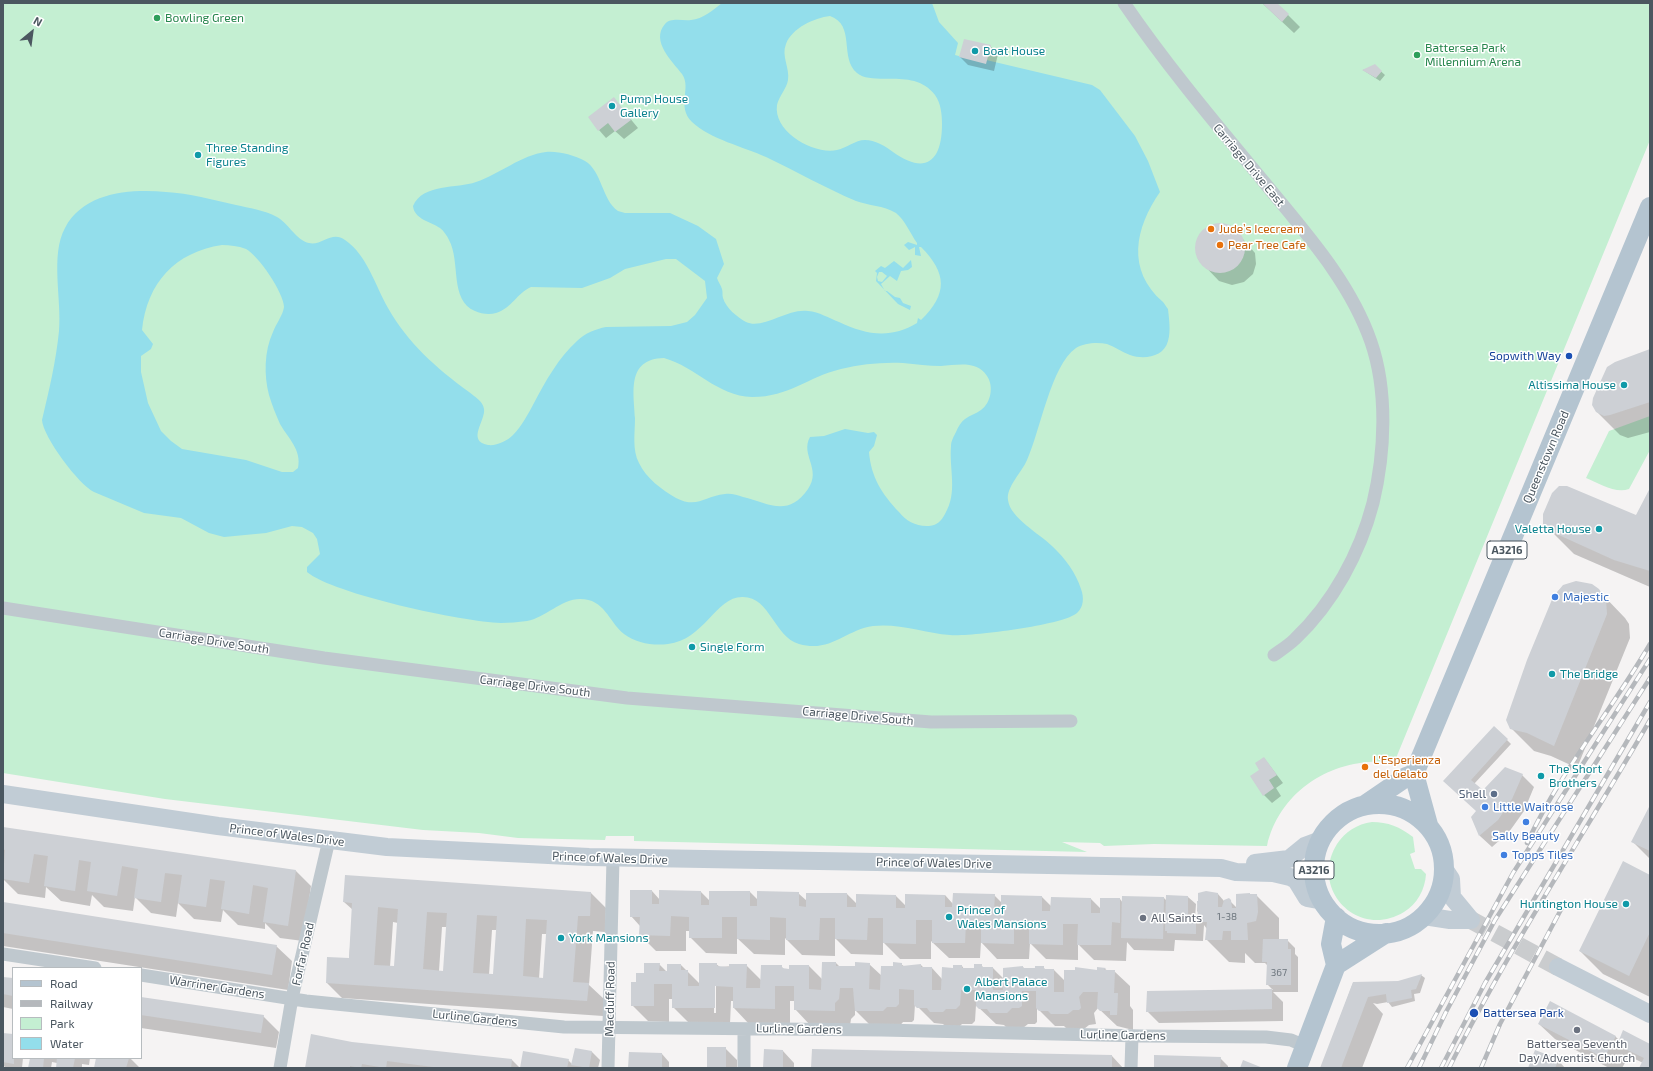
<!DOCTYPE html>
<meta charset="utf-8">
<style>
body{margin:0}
#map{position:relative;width:1653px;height:1071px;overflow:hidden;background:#f5f3f3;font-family:"Exo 2",sans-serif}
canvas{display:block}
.frame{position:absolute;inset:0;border:4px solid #4b5760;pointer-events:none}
.legend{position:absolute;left:12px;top:967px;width:130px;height:92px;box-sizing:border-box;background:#fff;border:1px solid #b7bcbf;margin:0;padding:5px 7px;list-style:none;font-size:12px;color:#4b5760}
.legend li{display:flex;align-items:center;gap:8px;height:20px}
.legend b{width:20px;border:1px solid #b7bcbf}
.north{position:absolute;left:12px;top:12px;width:40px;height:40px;-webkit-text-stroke:3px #fff;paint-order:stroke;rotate:29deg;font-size:11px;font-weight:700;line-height:16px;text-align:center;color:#4b5760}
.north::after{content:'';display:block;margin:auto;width:14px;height:18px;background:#4b5760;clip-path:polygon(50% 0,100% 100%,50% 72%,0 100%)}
</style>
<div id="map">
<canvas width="1653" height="1071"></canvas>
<div class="frame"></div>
<ul class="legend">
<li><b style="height:5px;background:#b4c4d0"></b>Road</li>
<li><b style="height:5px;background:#b5b8bc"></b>Railway</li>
<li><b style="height:11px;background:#c4efd2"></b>Park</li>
<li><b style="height:11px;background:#93deeb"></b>Water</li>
</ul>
<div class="north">N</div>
</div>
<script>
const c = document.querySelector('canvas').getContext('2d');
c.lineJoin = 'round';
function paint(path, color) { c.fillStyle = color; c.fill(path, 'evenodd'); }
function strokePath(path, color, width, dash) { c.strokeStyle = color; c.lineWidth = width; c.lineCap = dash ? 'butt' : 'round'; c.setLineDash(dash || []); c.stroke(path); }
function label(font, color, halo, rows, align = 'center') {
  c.font = font + ' "Exo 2",sans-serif'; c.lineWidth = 3; c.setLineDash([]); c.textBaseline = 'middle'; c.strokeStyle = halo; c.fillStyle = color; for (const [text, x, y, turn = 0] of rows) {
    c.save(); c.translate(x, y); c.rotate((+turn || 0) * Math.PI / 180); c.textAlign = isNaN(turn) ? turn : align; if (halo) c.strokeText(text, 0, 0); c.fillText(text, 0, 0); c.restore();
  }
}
paint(new Path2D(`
 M3 3H1650V140L1394 763C1338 755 1280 788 1267 846L1154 844 1104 846 1100 843 1062 842 1087 852 634 841V836H606L605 840 518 838 479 833 423 830 165 799 3 773Z
 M1650 416V450L1629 489C1615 494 1599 483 1586 478L1609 431Z
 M1372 822C1388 822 1400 827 1413 837L1415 852 1410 854 1415 869H1421L1426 874C1425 890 1417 904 1404 912 1358 940 1309 889 1337 844 1345 832 1357 824 1372 822Z`), '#c4efd2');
paint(new Path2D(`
 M722 3H932L939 22 958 43 955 55 981 62 982 59 1092 85 1100 90 1135 136 1148 161 1160 192C1135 228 1126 270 1163 302 1165 304 1166 307 1168 309 1169 319 1171 331 1168 341 1164 357 1144 360 1130 355 1122 352 1115 347 1107 344 1097 342 1084 343 1076 348 1051 365 1040 432 1027 460 1022 472 1006 487 1008 500 1010 518 1040 534 1052 546 1065 558 1076 573 1081 589 1084 597 1084 607 1077 613 1064 625 970 637 950 635 924 633 899 623 873 626 845 630 831 653 799 644 774 637 770 596 742 597 716 597 704 640 668 644 653 646 636 643 624 634 608 621 605 599 580 599 561 599 545 618 527 621 518 622 509 623 501 623 464 622 333 594 307 572V567L320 554 317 539 313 533 302 527 292 526 266 533 224 537 209 533 181 518 144 513 94 492C79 485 43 437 42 420 49 391 56 361 59 331 62 300 50 255 65 228 84 192 130 189 166 192 189 193 213 200 236 205 249 208 264 210 277 217 288 223 297 241 309 243 322 246 332 230 345 240 367 255 375 285 388 308 408 343 436 368 469 392 475 397 483 401 484 409 486 420 466 441 488 445 497 446 507 441 513 435 522 426 528 414 534 403 545 382 559 357 577 341 585 333 596 329 606 327L671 326 687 322 695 315 707 298 705 281 676 259H666L625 269 610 278 582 288 531 287C517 293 512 308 496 313 490 315 481 314 475 311 449 300 461 262 449 240 447 236 444 231 440 228 431 222 414 219 413 206 423 183 457 189 476 182 500 174 521 155 546 152 558 151 574 155 585 161 602 171 602 200 618 211L625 213H670L698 226 716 239 724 264 717 278C718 282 721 285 722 289 723 292 722 295 723 298 726 308 737 317 746 322 763 330 787 308 808 311 819 312 829 318 839 322 866 335 891 339 917 323L918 318 921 320C948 294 947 273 921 247H919L921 256 915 255V247L909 250 904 245 908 242 917 245V243C910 233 905 220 896 213 883 205 869 206 856 201 825 188 796 171 766 157 744 147 710 139 692 122 676 106 692 88 682 74 673 62 650 41 665 24 671 17 682 21 691 20 703 19 713 10 722 3ZM830 16C856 25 839 58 857 73 874 87 914 67 935 95 941 103 942 115 942 124 942 162 925 175 893 152 885 146 875 140 865 140 855 140 847 148 837 150 814 155 773 132 777 105 779 96 787 88 788 80 790 68 781 56 786 44 792 28 814 18 830 16ZM222 245C230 245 238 246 246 249 258 255 284 293 284 307 283 315 276 324 273 332 264 351 264 376 269 395 272 405 276 415 280 424 288 438 302 450 298 468L293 472H282L246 460 182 449 171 441 161 431 148 403 141 372V356L151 349 153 344 142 330C147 283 175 252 222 245ZM664 358C696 367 717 396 752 397 790 397 807 377 841 369 861 364 883 362 903 363 916 364 929 366 941 366 957 365 977 360 987 376 994 386 991 403 981 410 976 414 970 415 965 419 961 422 958 427 956 432 954 436 951 441 951 446 949 470 958 492 945 514 941 521 938 525 929 526 917 527 906 521 899 512 882 494 871 477 869 452L874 446 877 435 874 432 868 433 845 429 824 436 810 437C800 455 822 469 808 489 788 518 768 503 743 497 737 495 731 493 725 494 704 496 698 509 676 498 662 490 646 478 639 463 632 450 635 433 635 418 634 393 626 359 664 358Z
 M911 260 912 267 908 270 901 271 897 281 890 276 881 284 885 291H887L895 297 900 298 903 303 911 306 910 310 898 304 876 281 877 273 875 271 881 266 885 268 894 261 903 268ZM879 272H882L887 276 882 282 878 281 877 277Z`), '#93deeb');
paint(new Path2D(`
 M1262 3H1276L1300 27 1294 33Z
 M990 46 998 54 994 71 968 65 960 57Z
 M1375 66 1385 75 1380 81 1363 70Z
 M614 99 638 128 624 139 615 131 606 138 599 130Z
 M1223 224 1235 230 1255 253 1256 264 1253 274 1244 282 1232 285 1219 281 1198 259 1196 249 1197 240 1202 232 1210 226Z
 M1650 350V432L1628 438 1620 435 1597 412Z
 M1650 490V587L1574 554 1550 530 1636 516Z
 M1564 586 1602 594 1625 618 1629 624 1630 638 1577 768 1551 756 1534 751 1511 728 1540 630 1558 591Z
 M1494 727 1511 744 1474 784 1488 797 1522 775 1534 787 1524 811 1509 832 1492 847 1480 836 1472 817 1477 811 1444 781Z
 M1264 758 1283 783 1276 788 1281 796 1272 803 1264 795 1261 770Z
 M1650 807V859L1633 842Z
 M3 828 296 871 311 886 303 941 280 938 265 923V929L238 925 223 910 221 922 194 919 178 903 176 917 151 913 135 897 133 911 104 907 92 895 90 906 61 901 46 887 45 898 18 894 3 879Z
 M1650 876V997L1603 974 1580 951Z
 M652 891 660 900 701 892 710 901 750 892 758 900 798 893 807 901 847 894 857 904 896 896 906 906V895H945L953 904 994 895 1002 903 1042 897 1051 906 1091 899 1101 909 1120 899 1123 903 1164 898 1167 901 1188 897 1196 904 1195 918 1199 921V913L1197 911 1199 894H1218L1224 901 1228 899 1237 908 1251 895H1256L1279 918V940H1287L1295 948V954L1298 957V992H1273L1283 1002V1021L1159 1023 1147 1011 1148 992 1273 990 1267 984 1268 966 1265 963H1255L1245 953V963L1229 962 1206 939 1207 929 1204 925 1203 941 1175 940 1174 951 1134 950 1127 942 1126 961 1094 960 1078 944V960L1046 959 1030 943 1029 959H997L981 942 980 958H949L931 941V959H900L883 942V955L851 954 835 938V956L802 955 785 938V955L754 954 737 938V954L706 953 690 937V931H686V951H656L640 935V926L631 916Z
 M591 893 606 908 605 932 593 931 589 985 604 999 603 1016 342 998 327 983 349 959 353 910 344 902ZM393 922 398 923 395 967H390ZM442 927H447L444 972 439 971ZM492 930H497L494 975H489ZM542 934H547L544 979H539Z
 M3 903 276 946 292 961 288 990 3 946Z
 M836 963 840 967H856L869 964 882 976 901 964 905 967 921 965 924 968H932L942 979 954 969 962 966 964 969H975L981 965 984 968H993L1004 979 1023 967 1025 969 1043 967 1046 970H1054L1065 981 1098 971V968L1105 969 1108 971H1114L1130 986V1006L1133 1010V1030L1117 1026 1098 1008 1094 1013 1096 1024 1089 1025 1084 1029H1067L1064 1026H1055L1037 1008V1022L1035 1024H1028L1023 1028H1007L1004 1025 996 1024 976 1005 975 1021 972 1024H962L959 1027H946L943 1024 934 1023 915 1004 914 1020 912 1022H903L899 1027 871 1026 855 1010V1015L851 1019 850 1026 810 1025 795 1009V1001H790V1025L749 1024 734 1008V1001H731L730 1024 689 1023 673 1007V999H669V1022L648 1021 632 1005 637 983 645 974 659 964 668 973 681 965 700 984 716 964 720 967 746 965 761 980 781 966 784 969 790 970 809 966 823 980ZM714 985H716V1013H714Z
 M1421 975 1425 978 1420 993 1414 994 1415 1001 1392 1007 1388 1002 1377 1004 1373 1003 1383 1014 1362 1068H1321L1353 983 1398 982Z
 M3 978 13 979V1009L3 1007Z
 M141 998 263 1016 279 1032 276 1048 141 1028Z
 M1539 1024 1615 1036 1620 1041 1650 1045V1068H1640L1643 1063 1629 1056 1622 1068H1609L1555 1039Z
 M3 1034 13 1058H23L22 1068H6L3 1065Z
 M352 1043 512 1060 520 1068H306Z
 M725 1048 737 1060V1068H708Z
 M576 1049 592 1052 600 1060 598 1068H521L568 1060 572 1064Z
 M783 1051 794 1063V1068H764Z
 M662 1054 669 1062V1068H629Z
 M1112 1056 1123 1068H812Z
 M31 1058H90L89 1065 82 1064V1068H57V1063L52 1062 51 1068H29Z
 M98 1058H130L140 1068H95Z
 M1220 1058 1228 1066V1068H1155Z
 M1558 1060 1565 1068H1529Z`), '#0003');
paint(new Path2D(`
 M1262 3H1277L1289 14 1282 22Z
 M964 39 991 45 986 64 959 57Z
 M1375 64 1382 71 1376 78 1362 70Z
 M614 97 631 120 615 132 608 123 598 131 588 117Z
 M1195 248a25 25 0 1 1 50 0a25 25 0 1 1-50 0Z
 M1650 349V402L1610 415 1604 416 1596 412 1592 405 1593 398 1607 367 1615 362Z
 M1559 486H1567L1636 515 1650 488V571L1614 560 1550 531 1543 524V514L1552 493Z
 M1576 581 1592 584 1599 589 1606 600 1607 614 1554 746 1527 733 1510 729 1506 720 1527 660 1553 597 1563 585Z
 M1494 726 1508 739 1471 780 1483 790 1505 767 1523 774 1512 799 1498 820 1479 836 1471 817 1476 811 1443 781Z
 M1264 757 1277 775 1269 780 1274 788 1263 796 1250 776 1259 770 1255 763Z
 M1650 805V851L1631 842Z
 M3 827 296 870 288 926 263 922 268 888 253 885 249 914 221 909 225 881 210 879 206 907 178 903 182 875 165 873 161 902 134 898 138 869 122 866 117 896 87 891 91 862 79 860 75 891 44 886 48 856 34 854 29 883 3 879 5 850 3 849Z
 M1623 861 1650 875V932L1629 976 1579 951Z
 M345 875 591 892 590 916H578L573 982 589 983 587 1001 326 983 327 957 349 958 352 903 343 902ZM378 907 398 909 394 966 374 965ZM427 912 447 913 443 971 423 969ZM477 915 497 916 493 974 473 973ZM526 919 547 920 543 978 523 976Z
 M630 890H652V904H659V890L701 891V905H709V891H750V906H757V891L799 892V906L806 907V893H847V907H856V894L896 895V908H905V894L945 895V907H952L953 893 995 894 994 910H1001V895L1042 896V911H1050L1051 897 1091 898V913H1100V898H1120V923L1112 922 1111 945H1077L1078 924H1063V945L1029 944V923L1014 922V944L981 943V922H966L965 943H932V920H916V944L883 943V918H868L867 940 835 939V918H820L819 940H786V918L770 917V940L737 939V917H722V938H689V917L671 916 670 936 639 935 640 917H630Z
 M1206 891 1218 893V907H1222L1224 900 1229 898 1231 900 1232 908H1236V894L1250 893V894H1257L1258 912 1256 921 1247 923 1248 940H1231V931H1223L1222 940H1205L1207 922H1200L1198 921 1197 901H1198V893Z
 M1166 895 1188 896V916L1196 917V934L1167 933V931H1165Z
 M1122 896 1164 897 1163 939 1121 938Z
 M3 902 277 945 272 975 3 933Z
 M1263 939H1288V949H1291V985H1266L1267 962H1262Z
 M822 962H836V966H855V962L870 963 869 989 880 990 881 966H893V962L902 963V966L921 964V967H932V990H941L942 967 953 968V965H962V968H974V964H982V967H993V990H1003V968L1023 966V968H1035V966H1044V969H1054V992H1064V970H1075V967L1097 970V967L1106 968 1104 970H1115L1114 993H1118L1117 1015H1110V1011H1100L1097 1008 1098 992H1083L1079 997 1081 1008 1079 1010H1073L1068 1014H1051L1048 1011H1039L1036 1008V991H1022V1006L1019 1008H1012L1007 1013H990L987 1009H979L976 1006V990H961L960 1005 956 1009H946L943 1012H930L927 1008H917L914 1005V990L899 989V1004L896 1007H887L883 1011H855L853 988H840L839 999 835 1003V1011L794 1010V986H775V1009L733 1008V987L715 986V1008H672V984H654V1006H631V982H636V973H644V963H660L659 971H667V964H681V970H688V986H699V963H717V966L729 967V964H747L746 988H760L761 965H782V968L789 969V965H809V989L821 990Z
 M1422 974 1416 989 1411 990 1412 998 1387 1003 1386 994 1368 997 1341 1068H1320L1353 982 1398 981Z
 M3 977 13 978V996L3 994Z
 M1272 989V1009L1146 1012 1147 991Z
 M141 997 264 1015 261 1033 141 1015Z
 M1550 1001 1616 1036 1604 1058 1538 1024Z
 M1623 1030 1650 1044V1068H1639L1644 1058 1617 1045Z
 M3 1033 13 1034 14 1064 3 1062Z
 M311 1034 352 1042 512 1059 511 1068H441L387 1061 386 1068 362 1064 361 1068 350 1066V1068H305Z
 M707 1047H726V1068H707Z
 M575 1048 592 1051 589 1068 571 1065Z
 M764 1049 783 1050V1068H763Z
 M812 1049 1112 1055V1068H811Z
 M1535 1050 1559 1059 1555 1068H1528Z
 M523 1051 569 1059 567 1068H520Z
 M629 1052 662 1053V1068H628Z
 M1154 1055 1221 1057 1220 1068H1154Z
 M30 1058H44L43 1068H28Z
 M57 1058H75L73 1068H56Z
 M96 1058H129L126 1068H94Z
 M1243 1060 1263 1068H1240Z`), '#cdd0d5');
strokePath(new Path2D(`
 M1471 920 1558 967`), '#caccce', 18, [18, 9]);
strokePath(new Path2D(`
 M1124 3C1167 66 1216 124 1264 182 1304 231 1350 281 1371 342 1388 391 1385 453 1373 503 1360 553 1333 603 1295 639 1289 645 1281 650 1274 655
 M3 608 324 658 627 698 931 722 1071 721
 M3 954 95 968
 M141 975 306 1001 564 1027 882 1030 1142 1036 1266 1037 1291 1040 1305 1046
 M280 1068 292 998 329 840
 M608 1068 613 858
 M744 1068V1029
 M1131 1068 1132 1036`), '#bfc8ce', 13);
strokePath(new Path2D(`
 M3 794 218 826 387 847 589 857 1221 868 1236 872 1273 873 1290 877 1296 880 1307 898 1323 901
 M1255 863 1289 859 1305 846 1321 840
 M1445 870 1451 879 1452 897 1471 920
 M1424 916 1450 920H1471
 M1558 967 1650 1014`), '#c1ccd5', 18);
strokePath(new Path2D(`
 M1314 869a65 65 0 1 1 130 0a65 65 0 1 1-130 0Z
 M1365 805 1406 777 1414 774
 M1428 825 1414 774 1650 207
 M1336 917 1331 944 1336 965
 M1297 1068 1336 965 1386 933`), '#b4c4d0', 20);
const rail = new Path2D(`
 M1527 843C1560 772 1611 711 1650 644
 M1407 1068 1513 873 1650 659
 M1419 1068 1446 1012 1495 920 1650 678
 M1441 1068 1485 983 1650 702
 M1449 1068C1509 948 1583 836 1650 720
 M1481 1068 1500 1024 1565 902`);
strokePath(rail, '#b5b8bc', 4.5);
strokePath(rail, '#fff', 3, [9]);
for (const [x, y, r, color] of [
 [157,18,4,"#2e9e5b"],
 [975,51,4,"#0f9aa8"],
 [1417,55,4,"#2e9e5b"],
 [612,106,4,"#0f9aa8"],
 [198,155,4,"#0f9aa8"],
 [1211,229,4,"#e8710a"],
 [1220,245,4,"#e8710a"],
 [1569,356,4,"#1a4fb4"],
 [1624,385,4,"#0f9aa8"],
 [1599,529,4,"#0f9aa8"],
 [1555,597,4,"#3f7fe0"],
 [692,647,4,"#0f9aa8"],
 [1552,674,4,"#0f9aa8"],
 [1365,767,4,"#e8710a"],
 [1541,776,4,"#0f9aa8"],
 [1494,794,4,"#5c6f8a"],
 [1485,807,4,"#3f7fe0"],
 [1526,822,4,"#3f7fe0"],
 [1504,855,4,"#3f7fe0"],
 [1626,904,4,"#0f9aa8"],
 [949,917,4,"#0f9aa8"],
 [1143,918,4,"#6b7280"],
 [561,938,4,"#0f9aa8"],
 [967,989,4,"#0f9aa8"],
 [1474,1013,5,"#1a4fb4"],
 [1577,1030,4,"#6b7280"]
]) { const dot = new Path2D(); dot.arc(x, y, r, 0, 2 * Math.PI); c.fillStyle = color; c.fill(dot); strokePath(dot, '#fff', 1.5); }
label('10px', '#6c757d', null, [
 ["1-38",1227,917],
 ["367",1279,973]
]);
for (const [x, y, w] of [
 [1507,550,40],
 [1314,870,40]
]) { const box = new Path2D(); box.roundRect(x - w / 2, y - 9, w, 18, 3); c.fillStyle = '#fff'; c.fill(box); strokePath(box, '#4b5760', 1); }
label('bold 11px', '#4b5760', null, [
 ["A3216",1507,550],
 ["A3216",1314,870]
]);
label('12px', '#27864d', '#fff', [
 ["Bowling Green",165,18],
 ["Battersea Park",1425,48],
 ["Millennium Arena",1425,62]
], 'left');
label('12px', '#0d838f', '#fff', [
 ["Boat House",983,51],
 ["Pump House",620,99],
 ["Gallery",620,113],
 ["Three Standing",206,148],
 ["Figures",206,162],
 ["Altissima House",1616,385,"right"],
 ["Valetta House",1591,529,"right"],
 ["Single Form",700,647],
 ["The Bridge",1560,674],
 ["The Short",1549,769],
 ["Brothers",1549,783],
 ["Huntington House",1618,904,"right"],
 ["Prince of",957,910],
 ["Wales Mansions",957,924],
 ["York Mansions",569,938],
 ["Albert Palace",975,982],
 ["Mansions",975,996]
], 'left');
label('12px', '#4b5760', '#fff', [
 ["Carriage Drive East",1249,165,50],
 ["Queenstown Road",1546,457,-67],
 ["Carriage Drive South",214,641,9],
 ["Carriage Drive South",535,686,7],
 ["Carriage Drive South",858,716,5],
 ["Prince of Wales Drive",287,835,7],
 ["Prince of Wales Drive",610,858,2],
 ["Prince of Wales Drive",934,863,1],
 ["Forfar Road",303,954,-77],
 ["Warriner Gardens",217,987,9],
 ["Macduff Road",610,999,-89],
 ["Lurline Gardens",475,1018,6],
 ["Lurline Gardens",799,1029,1],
 ["Lurline Gardens",1123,1035,1]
]);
label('12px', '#c56008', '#fff', [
 ["Jude’s Icecream",1219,229],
 ["Pear Tree Cafe",1228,245],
 ["L'Esperienza",1373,760],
 ["del Gelato",1373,774]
], 'left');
label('12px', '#164399', '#fff', [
 ["Sopwith Way",1561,356],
 ["Battersea Park",1483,1013,"left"]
], 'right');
label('12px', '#366cbe', '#fff', [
 ["Majestic",1563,597],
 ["Little Waitrose",1493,807],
 ["Sally Beauty",1526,836,"center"],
 ["Topps Tiles",1512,855]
], 'left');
label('12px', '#4e5e75', '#fff', [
 ["Shell",1486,794]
], 'right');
label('12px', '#5b616d', '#fff', [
 ["All Saints",1151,918],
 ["Battersea Seventh",1577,1044,"center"],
 ["Day Adventist Church",1577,1058,"center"]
], 'left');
</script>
